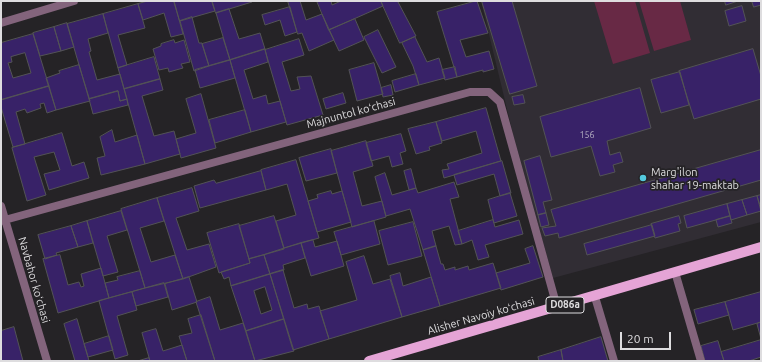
<!DOCTYPE html>
<meta charset="utf-8">
<style>
body{margin:0}
#map{position:relative;width:762px;height:362px;overflow:hidden;background:#252326;font-family:Ubuntu,sans-serif}
canvas{display:block}
.frame{position:absolute;inset:0;border:2px solid #dedddf;pointer-events:none}
.scale{position:absolute;left:620px;top:332px;width:51px;height:18px;box-sizing:border-box;border:2px solid #dedddf;border-top:0;padding-left:5px;font-size:12px;line-height:14px;white-space:nowrap;color:#dedddf;-webkit-text-stroke:3px #252326;paint-order:stroke}
</style>
<div id="map">
<canvas width="762" height="362"></canvas>
<div class="frame"></div>
<div class="scale">20 m</div>
</div>
<script>
const c = document.querySelector('canvas').getContext('2d');
c.lineJoin = 'round';
function paint(path, color) { c.fillStyle = color; c.fill(path, 'evenodd'); }
function strokePath(path, color, width, dash) { c.strokeStyle = color; c.lineWidth = width; c.lineCap = dash ? 'butt' : 'round'; c.setLineDash(dash || []); c.stroke(path); }
function label(font, color, halo, rows, align = 'center') {
  c.font = font + ' Ubuntu,sans-serif'; c.lineWidth = 3.5; c.setLineDash([]); c.textBaseline = 'middle'; c.strokeStyle = halo; c.fillStyle = color; for (const [text, x, y, turn = 0] of rows) {
    c.save(); c.translate(x, y); c.rotate((+turn || 0) * Math.PI / 180); c.textAlign = isNaN(turn) ? turn : align; if (halo) c.strokeText(text, 0, 0); c.fillText(text, 0, 0); c.restore();
  }
}
paint(new Path2D(`
 M481 1H761V222L553 278 513 134Z`), '#312d34');
paint(new Path2D(`
 M594 1H635L650 53 613 64Z
 M639 1H680L691 40 654 51Z`), '#682945');
const building = new Path2D(`
 M148 1H174L183 34 171 37 164 13 143 20 138 4Z
 M174 1H212L215 11 180 21Z
 M212 1H252V2L216 13Z
 M288 1H300L306 20 322 14 334 40 309 51 302 33 298 34Z
 M317 1H331L332 5 341 1H381L383 6 329 30Z
 M381 1H400L398 2 416 36 400 43Z
 M477 1 488 33 460 40 466 57 489 51 494 69 483 72V70L457 77 437 12Z
 M482 1H512L537 86 510 94Z
 M725 1H738L726 5Z
 M752 1H761V5L754 7Z
 M138 4 145 28 118 35 127 65 118 68 103 14Z
 M742 6 746 21 729 26 725 11Z
 M290 7 297 32 285 36 280 20 265 25 262 15Z
 M229 9 239 39 260 33 265 49 230 60 216 13Z
 M103 14 108 33 88 39 91 51 89 52 97 80 120 74 127 99 120 101 118 91 89 99 67 24Z
 M192 17 199 43H202L209 66 194 71 180 21Z
 M355 19 364 40 339 51 329 30Z
 M67 23 74 47 61 51 54 27Z
 M54 27 61 51 40 56 33 33Z
 M378 30 396 67 382 73 364 37Z
 M33 34 49 86 1 100V43ZM25 53 31 73 13 78 8 63 12 62 11 57Z
 M415 37 427 62 439 58 445 78 419 85 413 66 402 43Z
 M223 38 230 60 209 66 202 44Z
 M299 39 304 55 282 62 291 91 300 89 297 77 311 76 323 115 287 125 265 50Z
 M174 40 175 43 184 40 190 62 181 64 183 68 169 72 168 68 159 70 153 49 161 46V44Z
 M265 49 268 62 244 70 253 99 266 95 268 104 280 101 286 122 251 132 230 60Z
 M753 49 761 76V99L694 119 679 71Z
 M154 57 160 79 124 89 118 68Z
 M230 60 235 78 200 88 195 70Z
 M374 63 383 94 357 101 349 70Z
 M79 65 90 101 56 110 46 78 60 73 59 71Z
 M455 67 457 77 445 80 442 70Z
 M680 72 689 105 661 113 651 80Z
 M416 74 419 85 395 92 392 81Z
 M160 79 163 90 142 96 154 136 174 131 180 154 145 164 124 89Z
 M391 85 393 95 383 97 381 88Z
 M49 86 56 110 47 113 44 103 40 104 41 108 27 113 25 109 16 112 25 144 13 147 1 107V100Z
 M640 88 651 128 607 141 610 155 620 152 623 162 613 165 615 172 600 176 591 146 551 157 540 117Z
 M118 91 120 101 127 99 128 105 93 114 89 99Z
 M343 93 346 103 326 109 323 99Z
 M201 94 216 148 181 158 176 139 196 133 186 99Z
 M523 95 525 103 514 105 512 97Z
 M486 108 501 161 444 178 442 170 449 169 447 164 482 153 476 131 442 141 436 122Z
 M245 110 251 132 215 143 209 120Z
 M436 122 442 143 429 147 430 150 416 154 408 129Z
 M112 130 115 142 137 135 145 164 101 175 97 158 105 156 100 137Z
 M62 133 72 166 84 162 89 178 49 190 44 174 60 170 54 152 34 157 46 195 27 201 12 148Z
 M401 134 406 151 400 153 403 164 392 167 389 156 371 161 366 143Z
 M366 141 373 166 353 172 362 206 382 201 386 217 352 227 331 151Z
 M331 149 337 173 306 181 299 158Z
 M761 150V180L559 238 558 233 545 236 542 228 556 226 551 210Z
 M540 156 552 200 543 202 546 213 538 215 524 161Z
 M296 160 319 238 284 248 276 221 296 215 287 184 266 190 261 170Z
 M502 161 511 193 500 196 494 174 457 185 454 175Z
 M411 169 416 188 409 190 404 171Z
 M261 171 266 190 200 208 194 186 214 180 216 183Z
 M385 173 392 195 416 188 418 193 454 182 459 197 450 199 462 244 455 245 449 226 432 231 436 246 423 250 410 209 386 216 375 177Z
 M192 188 199 211 176 218 187 250 209 244 216 267 183 279 157 198Z
 M331 191 332 194 342 191 351 222 317 232 308 201 318 198 317 195Z
 M510 193 517 216 494 223 488 200Z
 M761 195V208L757 196Z
 M757 196 761 211 747 215 742 200Z
 M157 198 164 221 140 228 151 262 175 255 183 279 145 288 121 209Z
 M742 200 747 215 731 220 727 204Z
 M727 204 730 216 687 228 684 216Z
 M121 211 127 230 107 236 118 272 103 276 87 221Z
 M546 213 549 225 541 227 538 215Z
 M274 216 284 249 249 259 239 226Z
 M679 216 681 223 678 224 680 231 655 238 651 224Z
 M730 216 732 223 718 227 716 220Z
 M493 220 495 227 519 220 523 234 485 245 489 257 478 260 472 240 462 244 458 231Z
 M87 221 93 243 78 247 71 226Z
 M374 221 380 244 341 255 334 232Z
 M413 222 422 256 388 265 379 231Z
 M239 224 250 263 219 273 207 233Z
 M652 225 655 236 587 255 584 244Z
 M71 226 78 247 56 253 57 255 45 259 38 235Z
 M313 240 315 247 337 241 344 266 311 276 301 243Z
 M301 243 305 258 283 265 284 270 270 274 264 255Z
 M436 246 441 264H443L445 270 455 267V270L468 266 469 270 493 263 501 288 440 306 423 250Z
 M533 246 543 277 501 290 496 273 530 263 525 249Z
 M60 255 68 285 79 282 81 287 84 286 81 274 101 268 109 298 58 313 43 259Z
 M264 255 270 274 231 286 229 277 224 279 221 272 250 263 249 259Z
 M364 256 373 284 390 279 402 317 329 339 320 311 357 300 346 262Z
 M283 270 294 308 307 304 308 309 319 306 329 339 293 350 270 274Z
 M140 271 145 288 109 298 105 283 118 280 117 277Z
 M400 273 403 286 431 277 440 306 402 317 390 276Z
 M270 274 284 319 246 331 231 286ZM265 287 272 310 261 314 254 291Z
 M189 277 197 302 172 310 165 284Z
 M164 283 168 297 136 306 132 292Z
 M132 292 137 310 117 316 128 355 115 359 99 301Z
 M761 292V322L733 330 725 302Z
 M210 297 220 330 243 323 255 361H215L196 302Z
 M725 302 729 315 698 324 694 310Z
 M201 315 215 361H187L179 336 192 333 188 319Z
 M77 319 88 357 89 361H75L64 324Z
 M284 319 294 351 255 361 246 331Z
 M761 322V339L757 324Z
 M14 327 23 361H1V331Z
 M156 329 163 351 182 345 187 361H150L142 333Z
 M109 336 113 350 88 357 84 344Z
 M601 337 608 361H563L561 350Z
 M761 340V357L749 361H724L721 352Z
 M718 341 724 361H705L701 346Z
 M561 350 563 361H539L538 357Z
 M149 358 150 361H138Z`);
paint(building, '#382268');
strokePath(building, '#535356', 1);
strokePath(new Path2D(`
 M675 272 701 361
 M595 297 614 361`), '#83647c', 8);
strokePath(new Path2D(`
 M1 23 74 1
 M1 206 47 361
 M1 221 470 92H489L500 102 557 307`), '#83647c', 8);
strokePath(new Path2D(`
 M369 361 761 247`), '#e5a4d6', 10);
for (const [x, y, r, color] of [
 [643,178,4,"#54cade"]
]) { const dot = new Path2D(); dot.arc(x, y, r, 0, 2 * Math.PI); c.fillStyle = color; c.fill(dot); strokePath(dot, '#252326', 1.5); }
label('9px', '#b4aec1', null, [
 ["156",587,135]
]);
for (const [x, y, w] of [
 [565,305,38]
]) { const box = new Path2D(); box.roundRect(x - w / 2, y - 8, w, 16, 3); c.fillStyle = '#252326'; c.fill(box); strokePath(box, '#dedddf', 1); }
label('bold 10px', '#dedddf', null, [
 ["D086a",565,305]
]);
label('11px', '#dedddf', '#252326', [
 ["Majnuntol koʻchasi",351,113,-15],
 ["Navbahor koʻchasi",34,280,74],
 ["Alisher Navoiy koʻchasi",481,316,-16]
]);
label('11px', '#dedddf', '#252326', [
 ["Marg'ilon",651,172],
 ["shahar 19-maktab",651,185]
], 'left');
</script>
